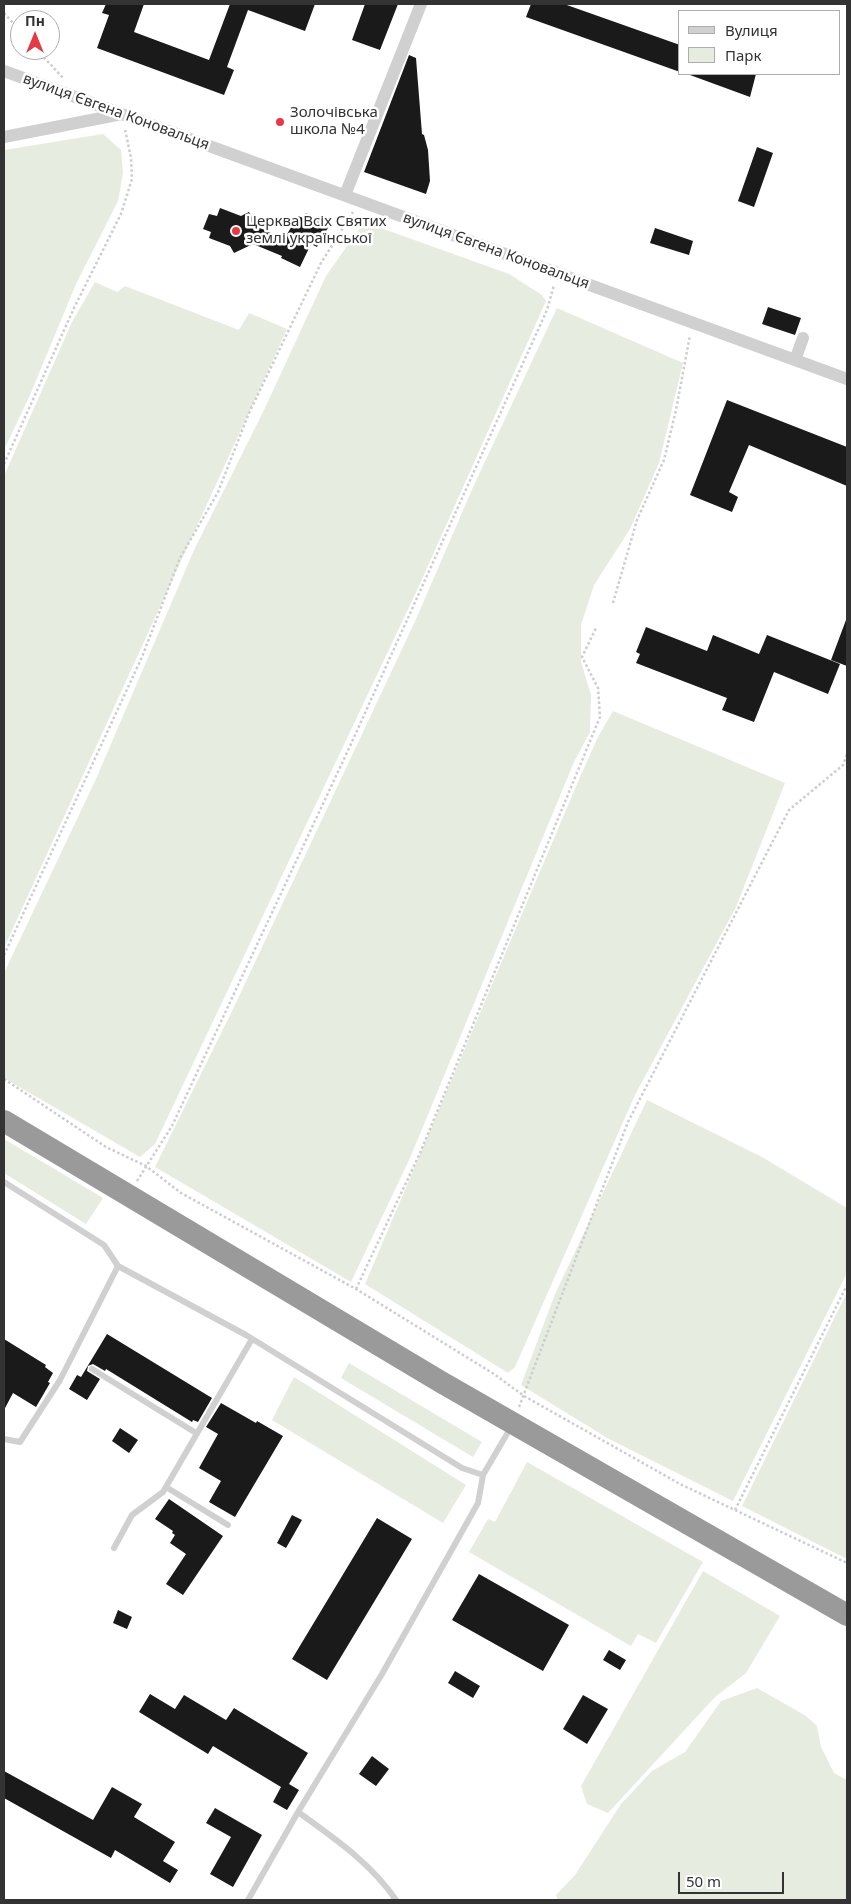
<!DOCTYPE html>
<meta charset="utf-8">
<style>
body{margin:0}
#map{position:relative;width:851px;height:1904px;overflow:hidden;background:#fff;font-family:"Noto Sans",sans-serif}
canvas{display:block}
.frame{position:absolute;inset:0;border:5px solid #333;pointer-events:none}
.legend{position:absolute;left:678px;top:10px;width:162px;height:65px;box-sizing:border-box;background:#fff;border:1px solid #adadad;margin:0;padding:6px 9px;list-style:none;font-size:15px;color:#333}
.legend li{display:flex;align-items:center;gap:10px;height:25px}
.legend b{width:25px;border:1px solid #adadad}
.north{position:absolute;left:10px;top:10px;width:50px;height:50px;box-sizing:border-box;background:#fff;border:1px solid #adadad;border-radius:50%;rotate:0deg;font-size:14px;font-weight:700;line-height:20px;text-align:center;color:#333}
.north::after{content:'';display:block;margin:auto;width:18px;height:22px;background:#e63946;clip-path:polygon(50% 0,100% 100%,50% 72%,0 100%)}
.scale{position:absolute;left:678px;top:1872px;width:106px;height:22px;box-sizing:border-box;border:2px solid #333;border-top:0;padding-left:6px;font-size:15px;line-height:18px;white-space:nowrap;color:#333;-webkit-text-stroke:4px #fff;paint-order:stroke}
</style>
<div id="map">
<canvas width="851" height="1904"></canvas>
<div class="frame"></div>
<ul class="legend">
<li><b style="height:6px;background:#d0d0d0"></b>Вулиця</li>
<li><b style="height:14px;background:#e6ecdf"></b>Парк</li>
</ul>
<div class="north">Пн</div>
<div class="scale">50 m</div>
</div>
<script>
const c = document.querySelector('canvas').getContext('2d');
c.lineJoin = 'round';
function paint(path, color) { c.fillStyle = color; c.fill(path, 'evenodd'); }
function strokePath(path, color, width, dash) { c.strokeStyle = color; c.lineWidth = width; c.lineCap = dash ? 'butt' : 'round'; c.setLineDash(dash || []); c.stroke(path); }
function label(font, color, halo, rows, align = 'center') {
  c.font = font + ' "Noto Sans",sans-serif'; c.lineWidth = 5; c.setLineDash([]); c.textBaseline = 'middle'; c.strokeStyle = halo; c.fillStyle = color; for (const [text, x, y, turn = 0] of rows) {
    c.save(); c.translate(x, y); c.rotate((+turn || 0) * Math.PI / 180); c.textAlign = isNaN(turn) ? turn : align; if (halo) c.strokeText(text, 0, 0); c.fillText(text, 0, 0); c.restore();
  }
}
paint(new Path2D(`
 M103 134 121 150 123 173 118 201 76 284 30 395 4 450V150Z
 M364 222 509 274 542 295 546 301 419 586 155 1144 140 1157 4 1078V973L96 779 194 550 264 410 326 276Z
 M95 282 117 292 125 286 239 330 249 313 287 329 4 948V476L72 322Z
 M557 308 683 363 659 463 630 529 594 585 581 625V662L591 695 590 732 574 762 410 1158 351 1282 155 1167 234 1007 417 617 474 485Z
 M613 711 785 783 736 907 635 1095 515 1367 508 1373 365 1284 580 777 598 737Z
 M647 1100 762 1157 847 1208V1273L733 1501 609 1439 521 1385 555 1294Z
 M4 1139 103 1198 86 1224 4 1173Z
 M847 1292V1559L742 1506Z
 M349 1363 482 1442 473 1457 341 1378Z
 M294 1377 466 1485 443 1523 272 1420Z
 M527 1462 703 1562 656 1643 638 1634 631 1646 469 1552 488 1519 495 1522Z
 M703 1571 780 1616 746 1673 715 1697 608 1813 587 1804 581 1786Z
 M757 1688 806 1716 817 1726 821 1747 834 1773 847 1780V1900H558L556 1895 575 1875 621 1804 652 1771 685 1752 721 1701Z`), '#e6ecdf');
paint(new Path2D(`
 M106 4H144L134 32 209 60 230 4H315L305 31 248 10 227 67 234 70 224 95 97 48 109 15 102 13Z
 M365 4H398L380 50 352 40Z
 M531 4H564L680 45V72L526 17Z
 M409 55 416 58 422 134 424 135 428 150 430 181 426 194 364 172Z
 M690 74H756L750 97 690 75Z
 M757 147 773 153 754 207 738 201Z
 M220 208 241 216 249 212 258 227 284 239 298 216 303 218 306 213 329 226 317 247 311 244 300 267 281 258 282 256 253 244 234 253 230 246 209 238 211 232 203 229 209 214 217 216Z
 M655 228 693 241 689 255 650 243Z
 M768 307 801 318 795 335 762 324Z
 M727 400 847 447V486L749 445 729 492 738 497 732 512 690 495Z
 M846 620 847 621V666L831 660Z
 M646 627 707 651 713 635 759 654 767 635 840 664 828 694 774 672 754 722 722 710 727 698 636 663 640 654 636 652Z
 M107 1334 212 1398 198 1422 193 1420 192 1422 106 1369 105 1371 93 1364 88 1366 87 1371 100 1379 87 1400 69 1389 77 1375 81 1377Z
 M4 1339 46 1365 45 1367 53 1373 48 1382 50 1383 36 1407 13 1393 4 1410Z
 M221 1403 256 1423 257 1421 283 1436 235 1517 209 1502 221 1481 199 1468 218 1434 206 1427Z
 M120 1428 138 1440 129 1453 112 1441Z
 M169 1499 223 1536 183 1595 166 1584 186 1554 170 1543 175 1535 172 1533 173 1531 155 1519Z
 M292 1515 302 1520 286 1548 277 1543Z
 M377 1518 412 1539 327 1680 292 1659Z
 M479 1574 569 1625 543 1671 452 1620Z
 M118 1610 132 1617 127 1629 113 1623Z
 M609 1650 626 1660 620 1670 603 1660Z
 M455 1671 480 1686 473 1698 448 1683Z
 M150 1694 175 1709 184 1695 226 1720 234 1708 308 1753 289 1784 299 1790 287 1810 273 1802 281 1787 213 1746 208 1754 139 1712Z
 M583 1695 608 1709 587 1744 563 1729Z
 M372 1756 389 1769 376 1786 359 1774Z
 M4 1771 93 1820 112 1787 142 1804 134 1817 175 1842 163 1861 178 1870 170 1883 115 1850 111 1858 4 1798Z
 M215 1808 262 1835 233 1887 210 1874 231 1837 206 1823Z`), '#1a1a1a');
strokePath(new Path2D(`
 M4 13 20 31
 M37 50 64 79
 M4 464 74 308 121 214 132 179 131 158 125 129
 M613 603 637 520 664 460 676 410 690 335
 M4 955 142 657 180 558 218 492 249 413 321 263 353 212
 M4 1079 106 1147 146 1166 181 1193 356 1289 494 1374 524 1396 680 1484 847 1563
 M137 1181 172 1126 351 744 547 310 554 285
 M356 1289 420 1153 600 717 598 688 582 657 596 628
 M519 1407 628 1122 789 810 843 765 847 754
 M735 1510 847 1285`), '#cdcdcd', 2.5, [2.5, 2.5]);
strokePath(new Path2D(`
 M4 1182 104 1245 118 1266
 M92 1369 196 1433
 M4 1439 20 1442 60 1380 118 1266 246 1335 462 1468 483 1475
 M166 1487 228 1525
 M114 1548 132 1515 163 1492 252 1339
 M298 1812C334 1838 371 1863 396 1900
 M248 1900 298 1812 382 1674 478 1503 483 1475 511 1427`), '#d0d0d0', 6);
strokePath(new Path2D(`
 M4 71 847 379
 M4 137 122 114
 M345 195 421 4
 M795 360 803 338`), '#d0d0d0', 12);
strokePath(new Path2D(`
 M4 1121 441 1382 847 1615`), '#9a9a9a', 22);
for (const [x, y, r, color] of [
 [280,122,5,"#e63946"],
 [236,231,5,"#e63946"]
]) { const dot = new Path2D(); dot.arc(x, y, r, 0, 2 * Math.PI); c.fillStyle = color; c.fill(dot); strokePath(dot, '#fff', 2); }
label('15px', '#333', '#fff', [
 ["вулиця Євгена Коновальця",116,112,20],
 ["вулиця Євгена Коновальця",496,251,20]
]);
label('15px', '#333', '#fff', [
 ["Золочівська",290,113],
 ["школа №4",290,130],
 ["Церква Всіх Святих",246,222],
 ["землі української",246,239]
], 'left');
</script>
